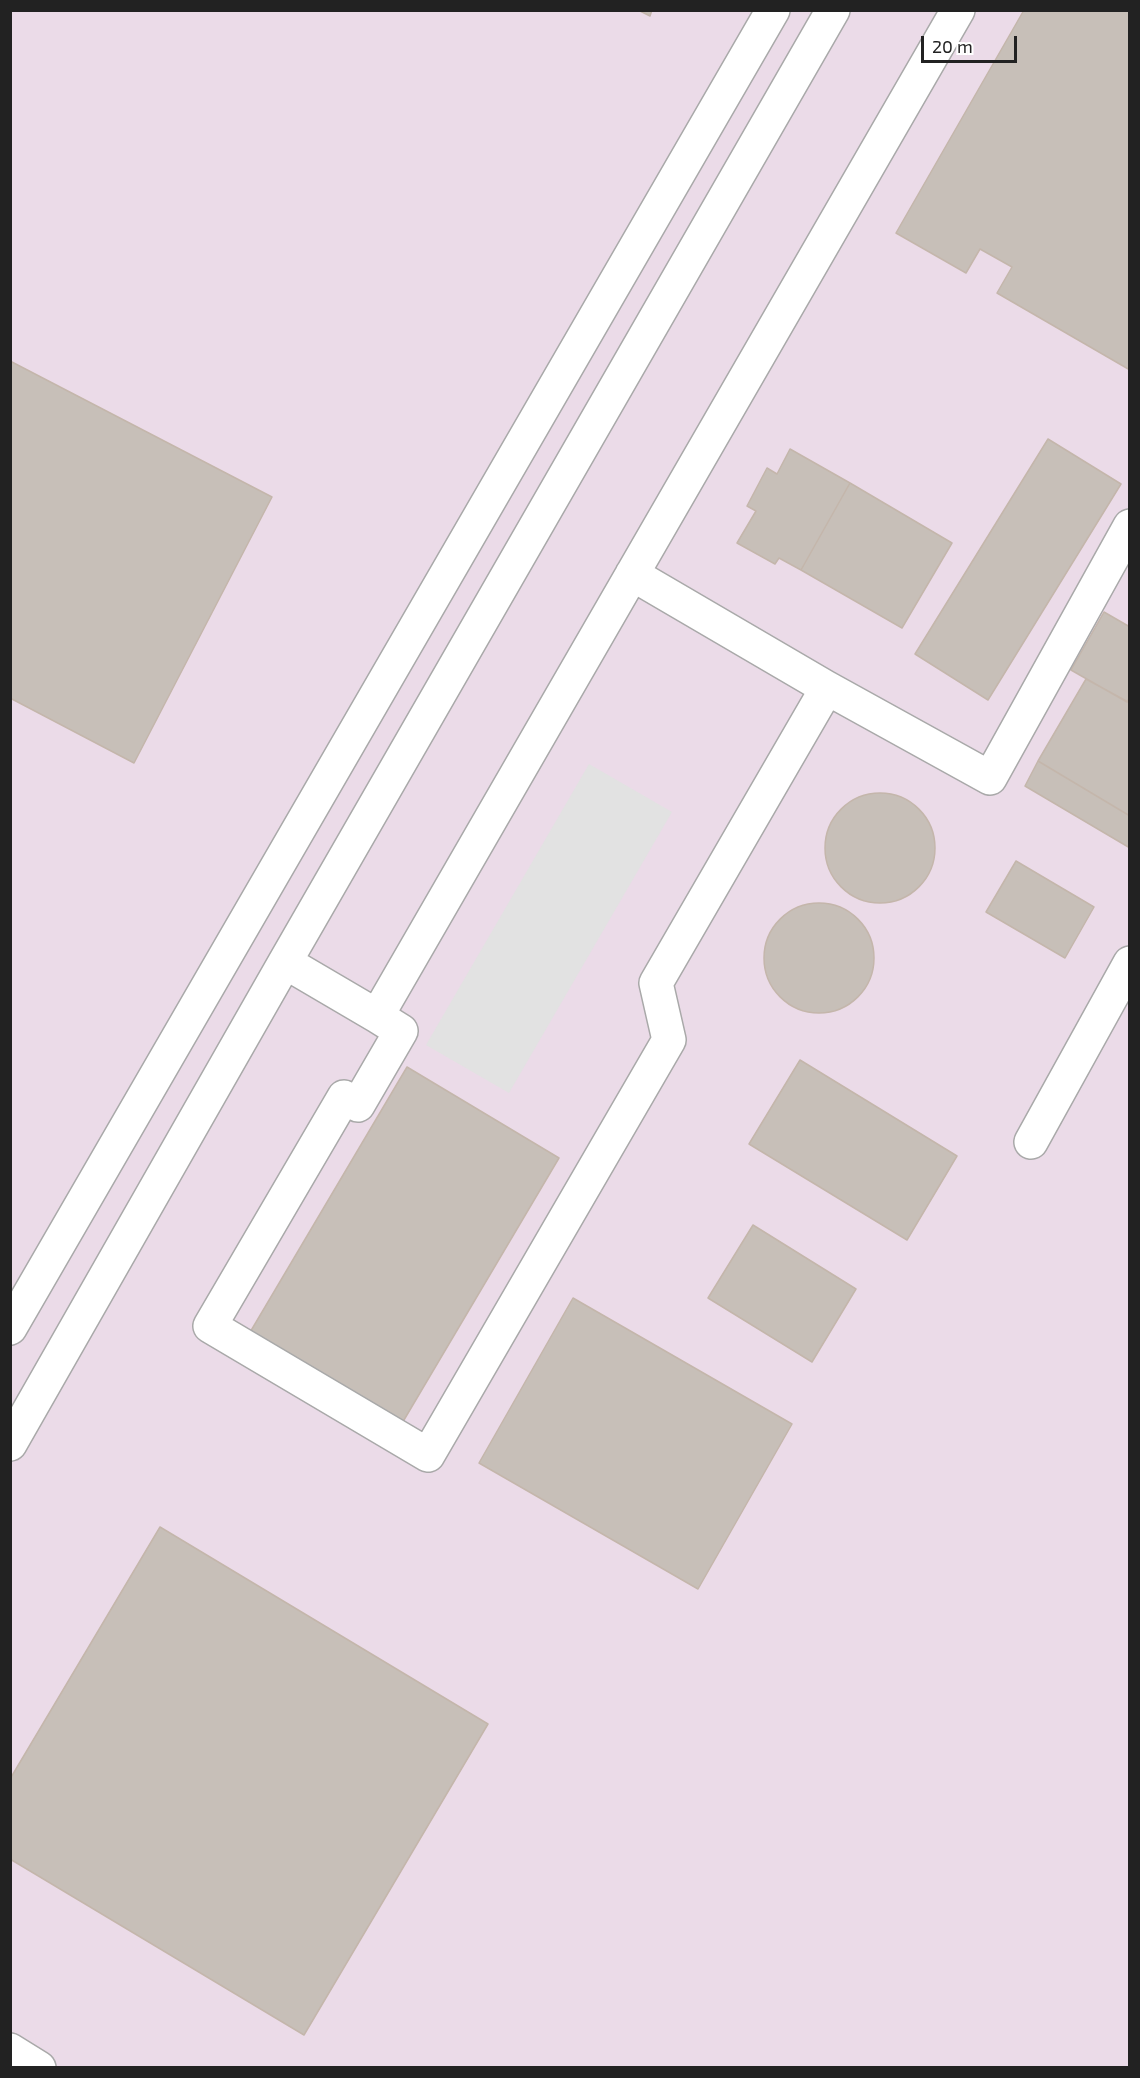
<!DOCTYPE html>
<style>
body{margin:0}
#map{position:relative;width:1140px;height:2078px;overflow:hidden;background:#f2efe9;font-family:"Exo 2",sans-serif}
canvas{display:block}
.frame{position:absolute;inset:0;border:12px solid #222;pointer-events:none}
.scale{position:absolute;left:921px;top:36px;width:96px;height:27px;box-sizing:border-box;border:3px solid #222;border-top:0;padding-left:8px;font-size:18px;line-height:21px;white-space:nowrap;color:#222;-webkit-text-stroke:4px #fff;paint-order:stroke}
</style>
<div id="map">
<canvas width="1140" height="2078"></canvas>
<div class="frame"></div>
<div class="scale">20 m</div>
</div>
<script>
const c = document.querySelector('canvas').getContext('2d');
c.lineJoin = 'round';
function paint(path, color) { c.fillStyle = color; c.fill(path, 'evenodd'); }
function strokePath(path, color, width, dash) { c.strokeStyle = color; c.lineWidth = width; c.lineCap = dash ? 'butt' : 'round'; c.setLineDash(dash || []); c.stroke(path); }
paint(new Path2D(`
 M11 11H1129V2067L11 2068Z`), '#ebdbe8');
paint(new Path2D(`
 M589 764 672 812 509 1093 426 1045Z`), '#e2e2e2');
const building = new Path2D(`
 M638 10H652L650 16Z
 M1024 10H1130V370L997 293 1012 267 980 249 966 273 896 233Z
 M10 361 272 497 134 763 10 698Z
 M1048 439 1121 484 988 700 915 654Z
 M790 449 850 483 801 570 779 558 775 564 737 543 756 511 747 506 767 468 777 474Z
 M850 483 952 543 902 628 801 570Z
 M1104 612 1130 627V697L1127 702 1071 670Z
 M1086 679 1130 703V816L1038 761Z
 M1038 761 1130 816V848L1025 786Z
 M825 848a55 55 0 1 1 110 0a55 55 0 1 1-110 0Z
 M1016 861 1094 907 1065 958 986 912Z
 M764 958a55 55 0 1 1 110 0a55 55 0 1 1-110 0Z
 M800 1060 957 1156 907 1240 749 1144Z
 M407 1067 559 1158 401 1425 249 1334Z
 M753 1225 856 1289 812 1362 708 1298Z
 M573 1298 792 1424 698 1589 479 1463Z
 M160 1527 488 1724 304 2035 10 1859V1779Z`);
paint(building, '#c7bfb8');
strokePath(building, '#c4b6ab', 1.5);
const minor = new Path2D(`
 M632 574 827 688 990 778 1130 526
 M285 962 377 1016 958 10
 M377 1016 401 1031 358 1105 344 1097 210 1326 428 1455 669 1040 656 983 827 688
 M1031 1142 1130 963
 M10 1328 773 10
 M10 1444 285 962 833 10
 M10 2050 39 2068`);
strokePath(minor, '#a9a9a9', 36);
strokePath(minor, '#fff', 33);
</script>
